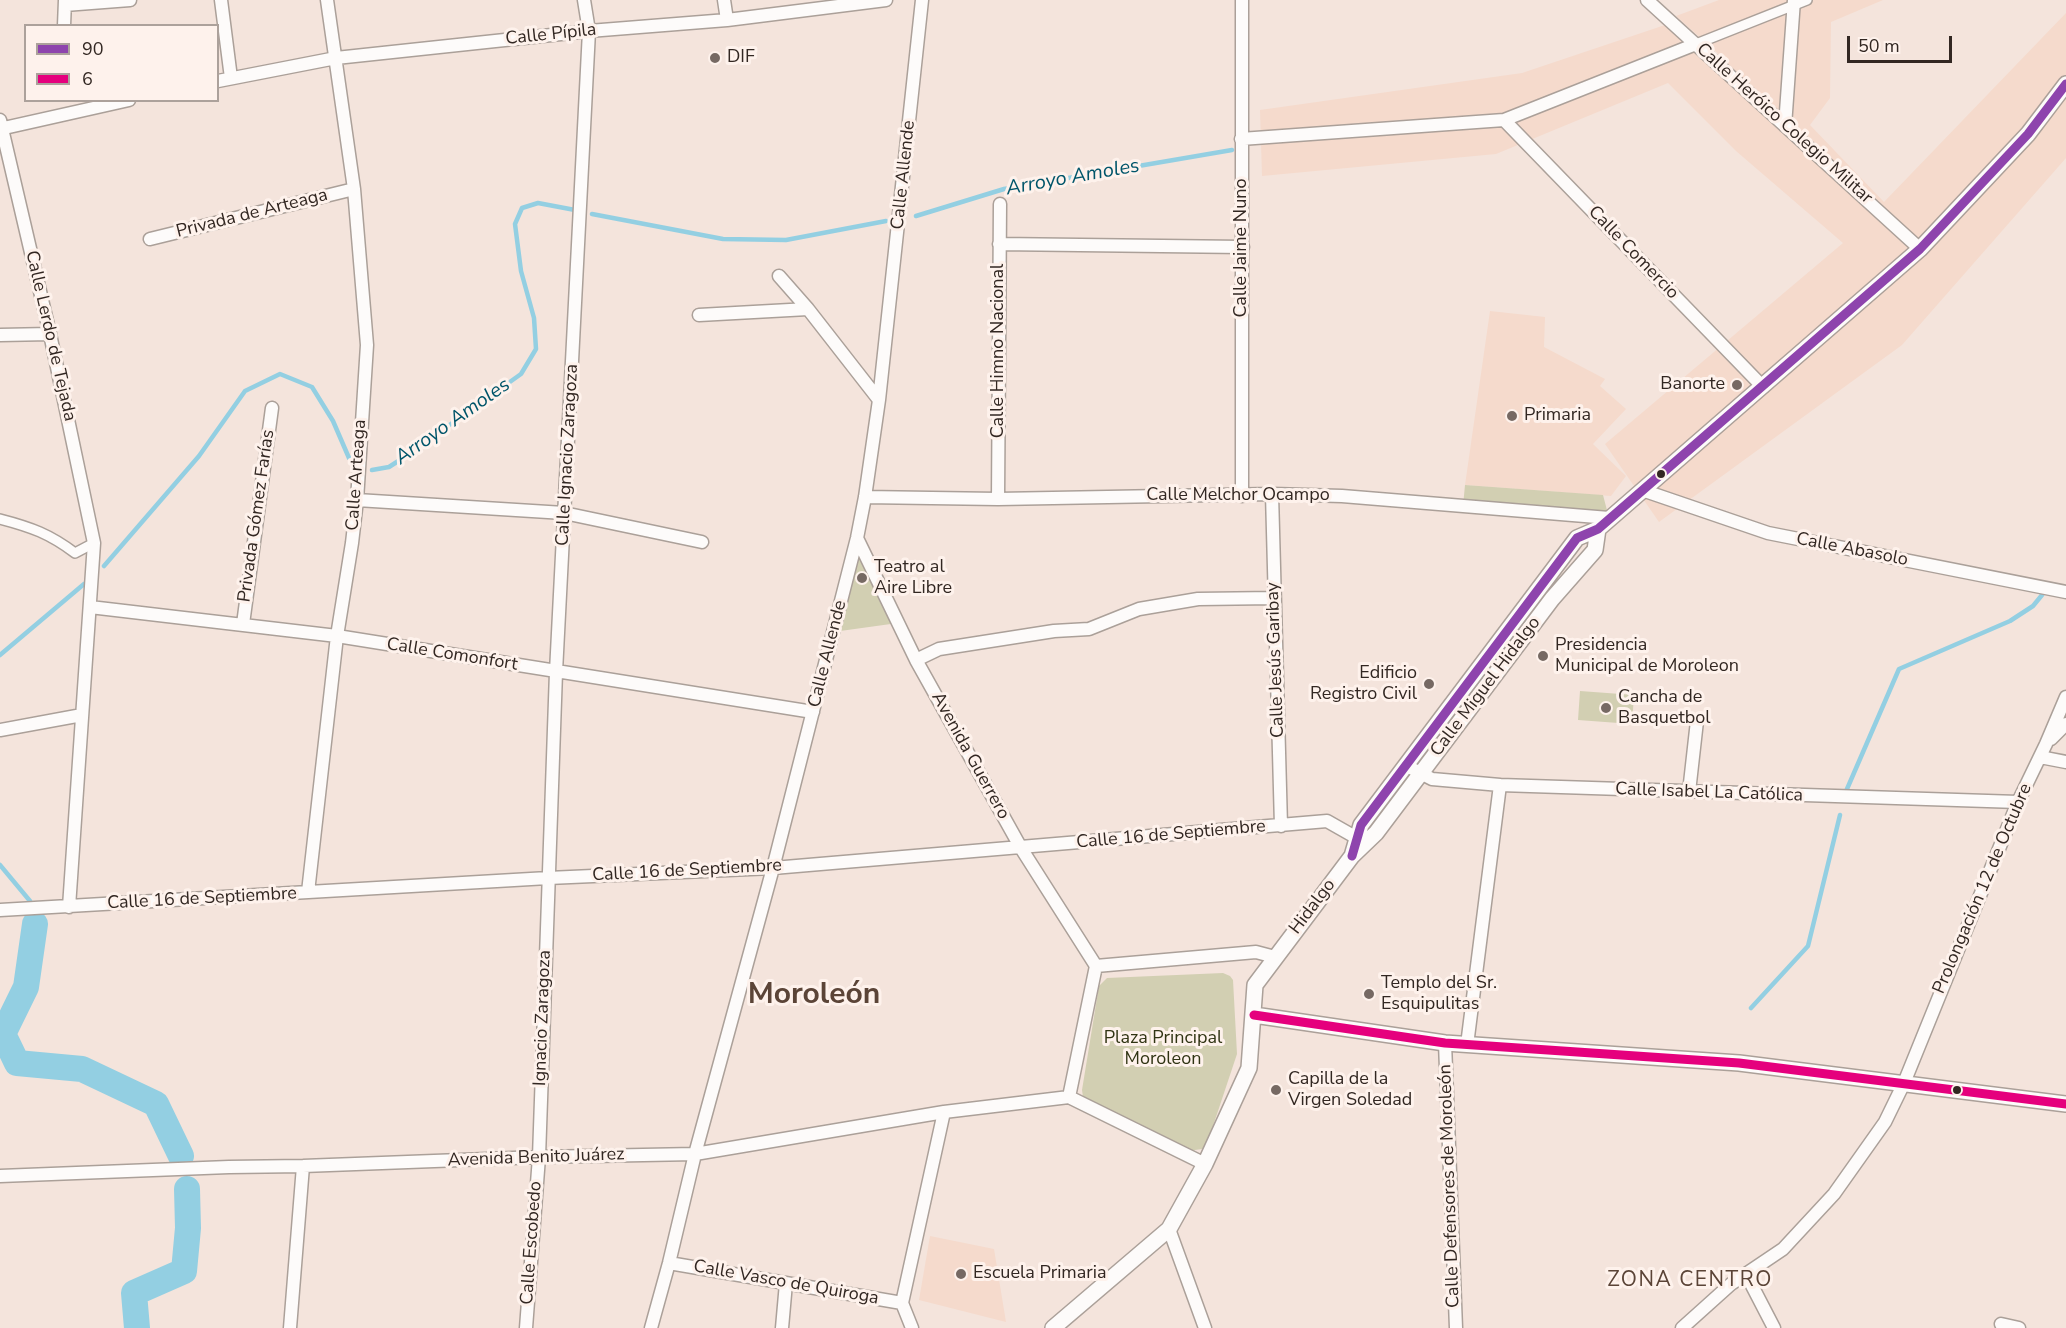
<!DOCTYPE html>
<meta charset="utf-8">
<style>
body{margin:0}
#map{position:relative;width:2066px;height:1328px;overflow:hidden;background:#f4e4dc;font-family:"Nunito Sans",sans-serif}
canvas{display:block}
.legend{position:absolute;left:24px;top:24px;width:195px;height:78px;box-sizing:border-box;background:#fef2ec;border:2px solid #aca19b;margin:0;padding:8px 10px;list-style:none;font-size:18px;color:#322722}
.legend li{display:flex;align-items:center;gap:12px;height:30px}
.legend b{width:30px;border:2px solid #aca19b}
.scale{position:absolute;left:1847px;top:36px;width:105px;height:27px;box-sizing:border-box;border:3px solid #322722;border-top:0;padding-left:8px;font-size:18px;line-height:21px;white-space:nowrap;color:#322722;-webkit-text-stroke:4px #fef2ec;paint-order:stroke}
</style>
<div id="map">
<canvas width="2066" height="1328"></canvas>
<ul class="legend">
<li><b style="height:8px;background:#8e44ad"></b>90</li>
<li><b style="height:8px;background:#e5007d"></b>6</li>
</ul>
<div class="scale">50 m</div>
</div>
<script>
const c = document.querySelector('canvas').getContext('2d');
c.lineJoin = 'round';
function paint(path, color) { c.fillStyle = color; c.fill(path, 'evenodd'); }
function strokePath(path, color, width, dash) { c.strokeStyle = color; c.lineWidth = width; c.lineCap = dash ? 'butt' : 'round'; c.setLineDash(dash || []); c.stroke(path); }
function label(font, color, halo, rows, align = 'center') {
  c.font = font + ' "Nunito Sans",sans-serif'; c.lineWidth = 6; c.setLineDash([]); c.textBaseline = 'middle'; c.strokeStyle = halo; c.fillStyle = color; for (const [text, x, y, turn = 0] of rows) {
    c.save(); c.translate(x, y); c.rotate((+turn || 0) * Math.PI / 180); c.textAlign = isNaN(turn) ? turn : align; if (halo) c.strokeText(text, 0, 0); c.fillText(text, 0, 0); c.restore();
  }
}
paint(new Path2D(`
 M1719 0H1883L1831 22 1830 98 1810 125 1884 202 2066 13V158L1902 345 1659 522 1605 444 1843 243 1736 151 1668 83 1496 154 1262 176 1260 110 1522 73 1665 25 1712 65 1725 60 1676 16Z
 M1490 311 1545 317 1544 347 1605 379 1600 386 1626 409 1593 444 1626 476 1611 496 1465 485Z
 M930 1236 994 1249 1006 1322 919 1300Z`), '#f5dacc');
paint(new Path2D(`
 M1465 485 1603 495 1609 518 1463 506Z
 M857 538 898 623 833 632Z
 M1580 691 1634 695 1632 724 1578 720Z
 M1223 973 1230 976 1233 980 1237 1054 1207 1144 1202 1149 1188 1151 1086 1102 1083 1097 1082 1090 1099 986 1107 978Z`), '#d2cfb2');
strokePath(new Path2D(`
 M592 214 723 239 786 240 886 221
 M916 216 1004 189 1232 150
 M372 470 389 467 406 456 521 374 536 349 534 318 521 271 515 224 522 208 538 203 575 210
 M104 566 199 456 245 391 280 374 312 387 333 421 349 458
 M0 655 84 584
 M1847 789 1899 669 2010 621 2033 606 2042 595
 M0 865 30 901
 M1751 1008 1808 946 1840 815`), '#93cfe2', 4.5);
strokePath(new Path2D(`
 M35 924 26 987 3 1034 17 1063 82 1069 156 1104 181 1156
 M137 1328 134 1293 184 1271 188 1228 187 1189`), '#93cfe2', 26);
const pedestrian = new Path2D(`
 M1696 44 1807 0
 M0 519C31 527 50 534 75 553L94 543`);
const minor = new Path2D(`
 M221 0 231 78
 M724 0 727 20
 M1647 0 1920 249
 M65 5 130 0
 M64 26 65 0
 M218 81 336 58 589 31 727 20 886 0
 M0 120 50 334 94 543 69 907
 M1504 120 1763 387
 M1785 126 1794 0
 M0 129 129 100
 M1241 139 1504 120 1696 44
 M150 239 354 189
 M999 244 1243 247
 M779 276 808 309 879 400
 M699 315 808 309
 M0 335 50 334
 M1642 490 1768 533 2066 592
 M1272 494 1281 826
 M1242 496V0
 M865 497 998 499 1272 494 1342 496 1609 518
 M998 499 1000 204
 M357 500 564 513 702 542
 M857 538 916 660 1021 848 1096 966
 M90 607 337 636 813 712
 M243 624 272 408
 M916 660 939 649 1054 631 1089 629 1139 609 1198 599 1274 598
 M0 730 82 715
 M2051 739 2066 724
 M2040 757 2066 762
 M1405 765 1432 779 1500 785 2018 802
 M1689 792 1697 721
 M308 892 337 636 352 543 357 500 367 345 354 189 327 0
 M0 910 548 878 773 868 1327 821 1364 842
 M1096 966 1256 952 1275 957
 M1445 1043 1456 1328
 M1467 1045 1500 785
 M1069 1097 1205 1164
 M1069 1097 1096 966
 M0 1176 229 1167 303 1166 539 1157 695 1154 944 1112 1069 1097
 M1169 1229 1205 1328
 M669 1263 902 1303
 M1746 1274 1774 1328
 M2001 1324 2019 1328
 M290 1328 303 1166
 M526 1328 539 1157 556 672 589 31 584 0
 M651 1328 669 1263 695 1154 773 868 857 538 865 497 879 400 922 0
 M782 1328 786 1283
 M912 1328 902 1303 944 1112
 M1682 1328 1731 1284 1783 1249 1834 1194 1885 1122 1904 1083 2018 802 2046 744 2066 697`);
const tertiary = new Path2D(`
 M1352 856 1361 825 1577 538 1598 529 1920 249 2028 134 2066 84
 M1254 1015 1445 1043 1739 1063 2066 1104
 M1053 1328 1169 1229 1205 1164 1249 1068 1255 985 1352 856 1376 833 1552 599 1595 550 1598 529`);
strokePath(pedestrian, '#aba099', 12);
strokePath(minor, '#aba099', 15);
strokePath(tertiary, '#aba099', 18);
strokePath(pedestrian, '#fdfbfa', 9);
strokePath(minor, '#fdfbfa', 12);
strokePath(tertiary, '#fdfbfa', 15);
strokePath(new Path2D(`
 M1352 856 1361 825 1577 538 1598 529 1920 249 2028 134 2066 84`), '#8e44ad', 9);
strokePath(new Path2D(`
 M1254 1015 1445 1043 1739 1063 2066 1104`), '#e5007d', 9);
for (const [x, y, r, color] of [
 [715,58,6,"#766963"],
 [1737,385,6,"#766963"],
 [1512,416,6,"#766963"],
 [1661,474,5,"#322722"],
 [862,578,6,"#766963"],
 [1543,656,6,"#766963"],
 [1429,684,6,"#766963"],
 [1606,708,6,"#766963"],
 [1369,994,6,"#766963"],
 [1276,1090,6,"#766963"],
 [1957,1090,5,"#322722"],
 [961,1274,6,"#766963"]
]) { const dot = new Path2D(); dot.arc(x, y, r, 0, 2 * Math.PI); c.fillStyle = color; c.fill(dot); strokePath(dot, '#fef2ec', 2); }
label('18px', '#322722', '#fef2ec', [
 ["Calle Pípila",551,35,-6],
 ["Calle Heróico Colegio Militar",1784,124,42],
 ["Calle Allende",904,175,-84],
 ["Privada de Arteaga",252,214,-14],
 ["Calle Jaime Nuno",1242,248,-90],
 ["Calle Comercio",1633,253,46],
 ["Calle Lerdo de Tejada",50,336,77],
 ["Calle Himno Nacional",999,351,-90],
 ["Calle Ignacio Zaragoza",568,455,-87],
 ["Calle Arteaga",357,475,-86],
 ["Calle Melchor Ocampo",1238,496],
 ["Privada Gómez Farías",257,516,-82],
 ["Calle Abasolo",1852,550,11],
 ["Calle Allende",828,654,-76],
 ["Calle Comonfort",452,655,9],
 ["Calle Jesús Garibay",1276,660,-92],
 ["Calle Miguel Hidalgo",1486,687,-53],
 ["Avenida Guerrero",970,756,61],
 ["Calle Isabel La Católica",1709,793,2],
 ["Calle 16 de Septiembre",1171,835,-5],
 ["Calle 16 de Septiembre",687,871,-3],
 ["Prolongación 12 de Octubre",1983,889,-67],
 ["Calle 16 de Septiembre",202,899,-3],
 ["Hidalgo",1313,907,-53],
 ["Ignacio Zaragoza",543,1018,-88],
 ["Avenida Benito Juárez",536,1158,-2],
 ["Calle Defensores de Moroleón",1450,1186,-92],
 ["Calle Escobedo",532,1243,-86],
 ["Calle Vasco de Quiroga",786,1283,10]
]);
label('18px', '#322722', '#fef2ec', [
 ["DIF",727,58],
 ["Banorte",1725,385,"right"],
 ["Primaria",1524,416],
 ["Teatro al",874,568],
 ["Aire Libre",874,589],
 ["Presidencia",1555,646],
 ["Municipal de Moroleon",1555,667],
 ["Edificio",1417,674,"right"],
 ["Registro Civil",1417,695,"right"],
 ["Cancha de",1618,698],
 ["Basquetbol",1618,719],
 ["Templo del Sr.",1381,984],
 ["Esquipulitas",1381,1005],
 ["Capilla de la",1288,1080],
 ["Virgen Soledad",1288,1101],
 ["Escuela Primaria",973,1274]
], 'left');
label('18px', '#303413', '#fef2ec', [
 ["Plaza Principal",1163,1039],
 ["Moroleon",1163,1060]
]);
label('italic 20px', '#00556a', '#fef2ec', [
 ["Arroyo Amoles",1073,178,-10],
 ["Arroyo Amoles",453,422,-35]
]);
c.letterSpacing = '1.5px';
label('21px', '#5b4437', '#fef2ec', [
 ["ZONA CENTRO",1690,1281]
]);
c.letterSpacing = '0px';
label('bold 30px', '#5b4437', '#fef2ec', [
 ["Moroleón",814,996]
]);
</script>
